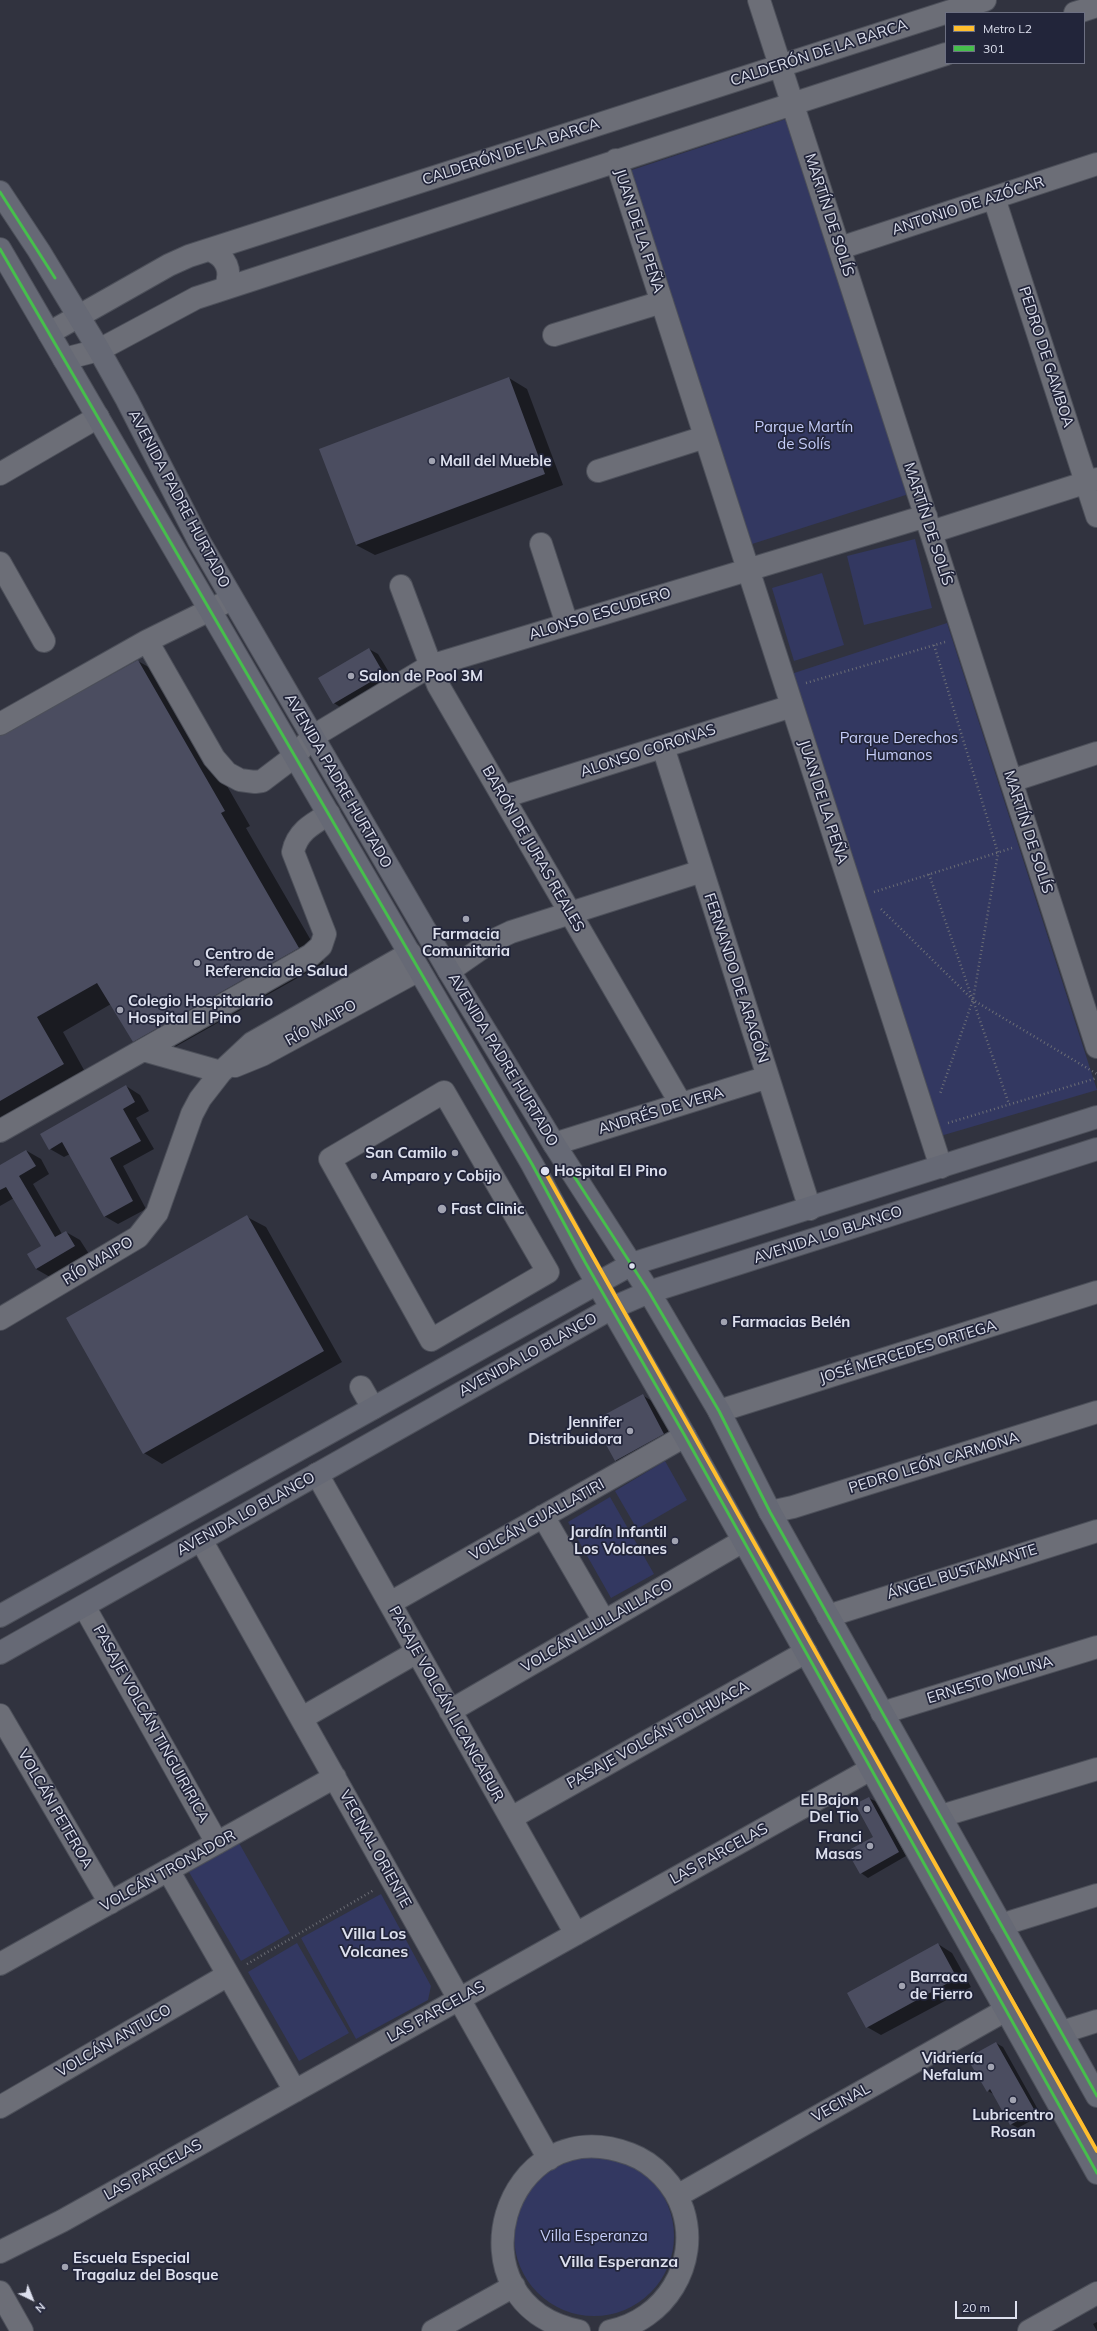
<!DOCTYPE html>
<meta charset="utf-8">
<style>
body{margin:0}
#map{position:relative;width:1097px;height:2331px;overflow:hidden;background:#31333f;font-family:Mulish,sans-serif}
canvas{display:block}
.legend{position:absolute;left:945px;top:12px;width:140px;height:52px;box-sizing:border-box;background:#22253a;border:1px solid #6d7082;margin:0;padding:5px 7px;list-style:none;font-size:12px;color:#dde0ee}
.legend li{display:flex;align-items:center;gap:8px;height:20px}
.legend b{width:20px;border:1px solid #6d7082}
.north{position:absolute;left:12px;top:2279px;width:40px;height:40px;-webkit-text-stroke:3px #22253a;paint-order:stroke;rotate:137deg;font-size:11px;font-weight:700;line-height:16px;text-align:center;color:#dde0ee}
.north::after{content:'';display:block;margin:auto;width:14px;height:18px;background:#dde0ee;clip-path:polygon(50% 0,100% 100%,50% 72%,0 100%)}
.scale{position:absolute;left:955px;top:2301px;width:62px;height:18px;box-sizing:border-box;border:2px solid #dde0ee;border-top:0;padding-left:5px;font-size:12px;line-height:14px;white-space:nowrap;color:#dde0ee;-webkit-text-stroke:3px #22253a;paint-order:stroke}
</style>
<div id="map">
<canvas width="1097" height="2331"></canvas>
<ul class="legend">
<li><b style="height:5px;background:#ffbe2e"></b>Metro L2</li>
<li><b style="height:5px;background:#46bf4c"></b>301</li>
</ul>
<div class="north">N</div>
<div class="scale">20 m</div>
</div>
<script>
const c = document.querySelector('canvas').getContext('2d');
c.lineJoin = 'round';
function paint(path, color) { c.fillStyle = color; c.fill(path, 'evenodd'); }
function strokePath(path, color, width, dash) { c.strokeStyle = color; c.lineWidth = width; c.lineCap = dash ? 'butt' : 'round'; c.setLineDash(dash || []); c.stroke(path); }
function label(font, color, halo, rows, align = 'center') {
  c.font = font + ' Mulish,sans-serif'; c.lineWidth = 3.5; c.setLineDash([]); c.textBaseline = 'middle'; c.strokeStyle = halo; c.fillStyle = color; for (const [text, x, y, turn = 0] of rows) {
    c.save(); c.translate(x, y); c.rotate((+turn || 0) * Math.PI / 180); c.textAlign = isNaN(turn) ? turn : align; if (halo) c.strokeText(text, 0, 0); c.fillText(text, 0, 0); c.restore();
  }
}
paint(new Path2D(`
 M786 119 912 493 752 544 629 171Z
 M915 539 932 608 864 625 847 556Z
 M822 573 844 645 794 661 772 588Z
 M947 623 1097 1090 937 1137 788 675Z
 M665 1461 687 1500 637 1529 615 1491Z
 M610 1497 654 1574 611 1598 568 1522Z
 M239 1843 290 1933 241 1961 189 1872Z
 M381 1894 431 1986 428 2000 356 2039 301 1938Z
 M297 1943 349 2033 299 2061 248 1972Z
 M514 2236a80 80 0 1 1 160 0a80 80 0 1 1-160 0Z`), '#333861');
paint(new Path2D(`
 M509 378 527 389 563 485 375 555 356 545Z
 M369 649 378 654 393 679 343 709 334 703Z
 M138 661 164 676 250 826 246 828 324 963 159 1056 133 1041 111 1004 63 1032 89 1079 0 1130V737Z
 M126 1086 140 1095 149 1111 136 1118 154 1149 123 1166 146 1209 118 1224 104 1216 70 1154 64 1157 50 1149Z
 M27 1151 41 1159 49 1174 33 1184 62 1234 66 1232 80 1240 89 1254 50 1277 36 1269 42 1247 14 1198 0 1206V1167Z
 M247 1217 266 1227 342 1362 162 1464 144 1453Z
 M642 1395 657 1404 677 1442 630 1469 616 1461Z
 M869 1798 877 1802 906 1856 868 1878 861 1873 875 1837Z
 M938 1944 952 1953 971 1987 881 2035 867 2027Z
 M996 2043 1003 2047 1041 2115 1018 2128 1011 2124 995 2095 988 2091Z
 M1097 2322V2331L1093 2324Z`), '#0007');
paint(new Path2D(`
 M509 377 545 474 356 545 319 449Z
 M369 648 384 674 333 704 318 678Z
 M138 660 225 811 221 813 299 948 133 1042 97 983 37 1017 64 1064 0 1101V736Z
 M126 1085 135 1102 123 1109 141 1141 110 1158 133 1201 104 1217 62 1142 49 1150 40 1134Z
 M26 1150 36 1166 19 1176 55 1237 66 1231 75 1246 36 1269 27 1254 41 1246 6 1187 0 1190V1165Z
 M247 1215 324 1351 143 1454 66 1318Z
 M643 1394 664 1434 615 1461 593 1421Z
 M869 1797 899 1852 860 1874 847 1851 873 1837 855 1804Z
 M938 1943 957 1978 866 2028 847 1993Z
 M996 2042 1035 2111 1010 2125 990 2089 987 2092 967 2058Z`), '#4b4d60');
const minor = new Path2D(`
 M759 0 1097 1047
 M1075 13 1097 6
 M616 160 941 1167
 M994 198 1097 516
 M840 248 1097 164
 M209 250C226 256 233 271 225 288
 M49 333 169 265 189 256 985 0
 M554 335 662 302
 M64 359 99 350 196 298 946 54
 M598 471 705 437
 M0 474 98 417
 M931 532 1097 479
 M541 544 567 624
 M0 563 44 641
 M401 586 438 685 681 1104
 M147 641 214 758 227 773 240 780 255 782 262 781 295 756 312 737 430 666 926 516
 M0 724 147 641 232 599
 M663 747 810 1209
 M1011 781 1097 753
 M503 797 792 706
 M449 971 492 941 511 932 702 871
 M143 1050 221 1072
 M235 1066 262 1055 419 970
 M444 1092 548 1272 431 1340 330 1159Z
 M0 1131 311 955 321 946 325 934 293 852C297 832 312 824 329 814
 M554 1144 768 1077
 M0 1319 138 1237 157 1213 192 1114 200 1099 221 1072 252 1043 410 953
 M361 1387 373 1408
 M719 1411 1097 1292
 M317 1474 576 1934
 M770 1512 793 1507 1097 1412
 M543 1516 604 1621
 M201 1540 549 2159
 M390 1603 685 1436
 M84 1606 217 1843
 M828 1616 1097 1531
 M450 1711 743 1541
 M882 1713 1097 1647
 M0 1715 110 1903
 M302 1718 417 1652
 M941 1816 1097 1769
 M511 1818 806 1652
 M168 1870 295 2091
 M1001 1925 1097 1895
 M0 1964 335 1777
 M1062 2032 1097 2021
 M0 2107 228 1975
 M677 2196 1006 2010
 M0 2252 62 2221 871 1769
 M0 2292 22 2331
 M433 2331 514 2286
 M579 2331C445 2304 503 2106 630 2154 654 2163 675 2185 683 2210 700 2264 665 2320 610 2331
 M1029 2331 1097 2293`);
const major = new Path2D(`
 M0 192 39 251 99 350 127 400 199 541 449 971 554 1144 649 1292 719 1411 770 1512 1097 2096
 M0 249 532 1164 585 1262 685 1436 1097 2173
 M0 1616 632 1264 1097 1117
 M0 1653 612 1308 649 1292 1097 1149`);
strokePath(minor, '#4d505a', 24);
strokePath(major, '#4d505a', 24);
strokePath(new Path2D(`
 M934 645 998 853 973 1000 940 1094
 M806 683 945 642
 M929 874 1009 1104
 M874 892 1012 848
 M881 909 973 1000 1097 1074
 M948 1123 1097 1078
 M247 1964 374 1890`), '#6c6e76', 2.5, [1, 3]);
strokePath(minor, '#6c6e77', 22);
strokePath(major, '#666975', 22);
strokePath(new Path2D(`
 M0 192 55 278
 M0 249 532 1164 585 1262 685 1436 1097 2173
 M572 1173 649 1292 719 1411 770 1512 1097 2096`), '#46bf4c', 3);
strokePath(new Path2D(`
 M543 1168 1097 2151`), '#ffbe2e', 4);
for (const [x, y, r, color] of [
 [432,461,4,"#a1a3b1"],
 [351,676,4,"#a1a3b1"],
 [466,919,4,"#a1a3b1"],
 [197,963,4,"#a1a3b1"],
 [120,1010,4,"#a1a3b1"],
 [455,1153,4,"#a1a3b1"],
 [545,1171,5,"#dde0ee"],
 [374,1176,4,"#a1a3b1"],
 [442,1209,5,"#a1a3b1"],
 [632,1266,3.5,"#dde0ee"],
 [724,1322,4,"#a1a3b1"],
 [630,1431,4,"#a1a3b1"],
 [675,1541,4,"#a1a3b1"],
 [867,1809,4,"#a1a3b1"],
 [870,1846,4,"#a1a3b1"],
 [902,1986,4,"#a1a3b1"],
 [991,2067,4,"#a1a3b1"],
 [1013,2100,4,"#a1a3b1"],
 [65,2267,4,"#a1a3b1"]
]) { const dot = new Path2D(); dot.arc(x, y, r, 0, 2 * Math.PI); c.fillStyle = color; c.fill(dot); strokePath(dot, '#22253a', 1.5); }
label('15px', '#dde0ee', '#22253a', [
 ["CALDERÓN DE LA BARCA",819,53,-18],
 ["CALDERÓN DE LA BARCA",511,152,-18],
 ["ANTONIO DE AZÓCAR",968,206,-18],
 ["MARTÍN DE SOLÍS",829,215,72],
 ["JUAN DE LA PEÑA",639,231,72],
 ["PEDRO DE GAMBOA",1046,357,72],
 ["AVENIDA PADRE HURTADO",179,499,62],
 ["MARTÍN DE SOLÍS",928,524,72],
 ["ALONSO ESCUDERO",600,614,-17],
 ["ALONSO CORONAS",648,751,-18],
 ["AVENIDA PADRE HURTADO",338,781,60],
 ["JUAN DE LA PEÑA",823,802,72],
 ["MARTÍN DE SOLÍS",1028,832,72],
 ["BARÓN DE JURAS REALES",533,849,60],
 ["FERNANDO DE ARAGÓN",736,978,72],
 ["RÍO MAIPO",321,1023,-29],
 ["AVENIDA PADRE HURTADO",503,1060,59],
 ["ANDRÉS DE VERA",661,1111,-17],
 ["AVENIDA LO BLANCO",828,1235,-18],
 ["RÍO MAIPO",98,1261,-31],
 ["JOSÉ MERCEDES ORTEGA",908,1352,-17],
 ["AVENIDA LO BLANCO",528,1355,-29],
 ["PEDRO LEÓN CARMONA",934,1463,-17],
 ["AVENIDA LO BLANCO",246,1514,-29],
 ["VOLCÁN GUALLATIRI",537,1520,-29],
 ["ÁNGEL BUSTAMANTE",962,1572,-17],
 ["VOLCÁN LLULLAILLACO",597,1626,-30],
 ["ERNESTO MOLINA",990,1680,-17],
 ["PASAJE VOLCÁN LICANCABUR",446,1704,61],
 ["PASAJE VOLCÁN TINGUIRIRICA",151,1724,61],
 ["PASAJE VOLCÁN TOLHUACA",658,1735,-29],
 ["VOLCÁN PETEROA",55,1809,60],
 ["VECINAL ORIENTE",375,1849,61],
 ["LAS PARCELAS",719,1854,-29],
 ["VOLCÁN TRONADOR",168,1871,-29],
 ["LAS PARCELAS",436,2012,-29],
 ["VOLCÁN ANTUCO",114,2041,-30],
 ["VECINAL",841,2103,-29],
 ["LAS PARCELAS",153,2170,-29]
]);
label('15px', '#c5cdf8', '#22253a', [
 ["Parque Martín",804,427],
 ["de Solís",804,444],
 ["Parque Derechos",899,738],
 ["Humanos",899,755],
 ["Villa Esperanza",594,2236]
]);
label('bold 15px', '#dde0ee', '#22253a', [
 ["Mall del Mueble",440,461],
 ["Salon de Pool 3M",359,676],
 ["Farmacia",466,934,"center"],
 ["Comunitaria",466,951,"center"],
 ["Centro de",205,954],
 ["Referencia de Salud",205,971],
 ["Colegio Hospitalario",128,1001],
 ["Hospital El Pino",128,1018],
 ["San Camilo",447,1153,"right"],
 ["Amparo y Cobijo",382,1176],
 ["Fast Clinic",451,1209],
 ["Farmacias Belén",732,1322],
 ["Jennifer",622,1422,"right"],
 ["Distribuidora",622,1439,"right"],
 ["Jardín Infantil",667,1532,"right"],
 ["Los Volcanes",667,1549,"right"],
 ["El Bajon",859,1800,"right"],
 ["Del Tio",859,1817,"right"],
 ["Franci",862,1837,"right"],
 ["Masas",862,1854,"right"],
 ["Barraca",910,1977],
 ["de Fierro",910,1994],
 ["Vidriería",983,2058,"right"],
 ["Nefalum",983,2075,"right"],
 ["Lubricentro",1013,2115,"center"],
 ["Rosan",1013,2132,"center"],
 ["Escuela Especial",73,2258],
 ["Tragaluz del Bosque",73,2275]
], 'left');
label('bold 15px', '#dde0ee', '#22253a', [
 ["Hospital El Pino",554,1171]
], 'left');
label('bold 16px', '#dde0ee', '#22253a', [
 ["Villa Los",374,1934],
 ["Volcanes",374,1952],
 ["Villa Esperanza",619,2262]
]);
</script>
